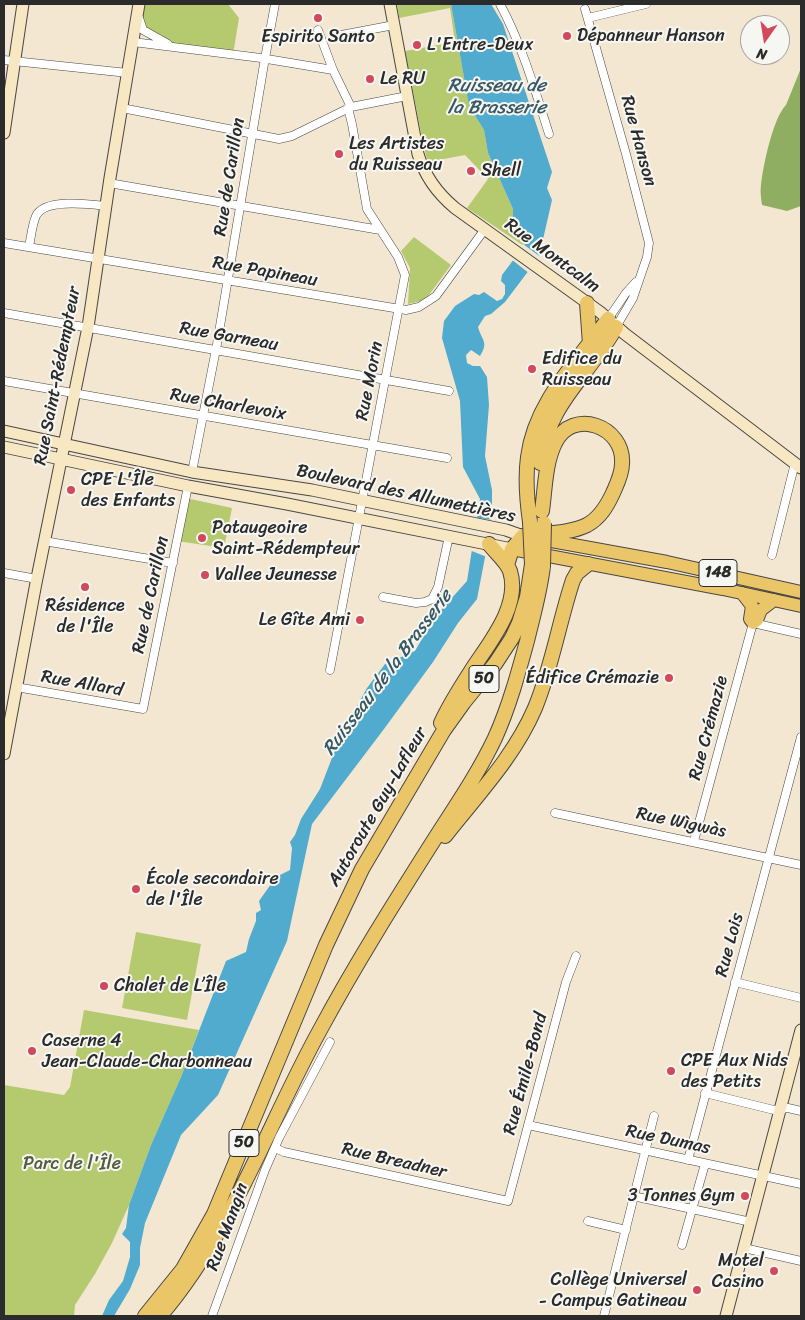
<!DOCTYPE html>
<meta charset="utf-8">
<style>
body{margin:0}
#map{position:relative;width:805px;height:1320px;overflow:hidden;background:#f3e7d2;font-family:Sriracha,sans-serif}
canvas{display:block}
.frame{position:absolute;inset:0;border:5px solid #2b2b2b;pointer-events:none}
.north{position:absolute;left:740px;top:15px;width:50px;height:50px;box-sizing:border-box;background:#f6f6f2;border:1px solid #a5a5a2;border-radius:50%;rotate:193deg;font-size:14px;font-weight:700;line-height:20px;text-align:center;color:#2b2b2b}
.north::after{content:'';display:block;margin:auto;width:18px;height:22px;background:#d1495b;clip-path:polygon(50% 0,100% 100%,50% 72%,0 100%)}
</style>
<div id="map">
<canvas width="805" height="1320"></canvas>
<div class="frame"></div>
<div class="north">N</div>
</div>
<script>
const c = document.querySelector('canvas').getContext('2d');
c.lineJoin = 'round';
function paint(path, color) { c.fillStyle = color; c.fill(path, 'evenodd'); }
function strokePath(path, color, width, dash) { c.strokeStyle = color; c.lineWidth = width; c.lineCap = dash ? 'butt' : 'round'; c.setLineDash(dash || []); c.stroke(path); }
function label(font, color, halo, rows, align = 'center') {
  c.font = font + ' Sriracha,sans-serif'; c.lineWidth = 4; c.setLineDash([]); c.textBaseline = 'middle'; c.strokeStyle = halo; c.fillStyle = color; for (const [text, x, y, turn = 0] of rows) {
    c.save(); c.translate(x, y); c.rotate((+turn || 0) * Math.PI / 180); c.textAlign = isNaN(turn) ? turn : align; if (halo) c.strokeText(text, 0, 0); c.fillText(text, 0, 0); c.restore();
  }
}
paint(new Path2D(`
 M139 4H228L239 18 233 55 174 47 143 30Z
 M397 4H451L469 106 484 130 488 153 513 209V234L526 243 524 246 467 208 488 179 465 155 428 162 424 148 405 51 455 42 450 8 399 18Z
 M414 237 451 265 429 295 421 301 408 304 410 268 401 251Z
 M186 498 232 508 224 548 177 541Z
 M136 932 201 944 187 1020 122 1008Z
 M84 1010 199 1030 181 1077 151 1145 129 1205 112 1243 95 1274 75 1305 74 1316H7L4 1314V1085L64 1095 70 1087Z`), '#b5ca6e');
paint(new Path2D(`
 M801 68V206L787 211 762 205C761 198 760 191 761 185 763 166 773 118 786 105Z`), '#90ae61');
paint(new Path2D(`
 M451 4H491L503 24 552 172 547 188 552 200 539 257 505 302 491 314 485 316 478 327C482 341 489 342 480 356L471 350 466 355 467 363 473 366H480L487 377 489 405 485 456 492 490V507L486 552 477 599 458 623 433 662 384 729 312 824 287 941 218 1095 181 1135 145 1223 140 1248V1265L130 1289 114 1316H102L109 1300 123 1281 130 1257V1242L122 1234 126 1228 129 1205 151 1145 181 1077 226 961 246 952 249 939 256 921V913L261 910 259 901 276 877 290 870 292 848 290 842 295 835 301 819 320 789 340 737 367 688 385 664 415 651 434 618 467 581 480 499 463 467 460 401 442 338 444 321 455 306 474 294 479 295 484 292 497 301 502 299 505 294V285L501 281 502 275 526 243 513 234V209L488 153 484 130 469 106Z`), '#50abce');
paint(new Path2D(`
 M523 244 542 258 530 274 511 259Z
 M474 517 492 520 487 557 469 550Z`), '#f3e7d2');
const minor = new Path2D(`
 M500 4C522 45 535 90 549 134
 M585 9 626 154 649 243 647 257 633 298 616 327
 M139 18 143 30 168 44
 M588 18 646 4
 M318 30 333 70 351 107
 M336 36 394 25
 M133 42 261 58 333 70
 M4 60 128 73
 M122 108 279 139 292 136 351 107 407 96
 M109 183 380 230
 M4 243 406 310 419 307 436 296 485 229
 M29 247C31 237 32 225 36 216 44 198 90 204 106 206
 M4 313 449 391
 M608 319 626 293 636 282
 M4 381 447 458
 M192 472 217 344 264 64 275 4
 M44 541 173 563
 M772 555 795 463
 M4 573 37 579
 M383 597 416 603 425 602 432 599 438 587 449 536
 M330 670 405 275 398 257 367 209 352 124 348 108
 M16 687 143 709 188 486
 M555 813 801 865
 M694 841 753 623 801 634
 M735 982 801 998
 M705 1093 774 1110 788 1108 801 1111
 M528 1125 801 1184
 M275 1148 284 1152 508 1201 566 982 576 956
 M688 1160 801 737
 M633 1196 751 1222
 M588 1221 626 1230
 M682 1245 705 1164
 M744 1248 801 1261
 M212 1316 265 1170 279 1138 330 1042
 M604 1316 654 1116`);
const secondary = new Path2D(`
 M390 4 418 154C425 177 437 193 455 208L600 312 625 334 801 468
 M4 133 23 4
 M4 431 192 472 312 490 506 530 523 536
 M4 447 188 486 287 504 512 549
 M4 754 36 583 88 327 110 178 139 4
 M726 1316 801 1030`);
const primary = new Path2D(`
 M535 538 667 562 801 592
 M512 549 723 589 801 606
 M742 593 752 606 750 619 753 623 757 620 761 610 774 600`);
const motorway = new Path2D(`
 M587 303 590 344
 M540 463C548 402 589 376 616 327
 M530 522C527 501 525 479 528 457 535 402 577 362 608 319
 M507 565 512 549 523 536C542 533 569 534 587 525 600 518 607 506 613 493 617 484 622 474 622 464 625 426 572 407 555 443 545 463 545 490 542 511
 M441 723C449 705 460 688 471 671 489 643 521 606 510 571 507 562 495 552 489 544
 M445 836C477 795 514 757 535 708 552 667 559 622 573 580L577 573 588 564
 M145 1316 183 1269 214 1214 326 945 362 869 444 730 464 702 495 664 512 638 519 623 527 597 532 564
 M160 1316C232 1232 267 1126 320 1030 355 965 394 903 434 840 455 807 478 774 495 738 509 707 518 674 527 641 533 616 540 592 543 566`);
strokePath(minor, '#494744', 9);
strokePath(secondary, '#494744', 13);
strokePath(primary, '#494744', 14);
strokePath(motorway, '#494744', 16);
strokePath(minor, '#fff', 8);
strokePath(secondary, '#f7e8c3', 11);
strokePath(primary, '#ebc669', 12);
strokePath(motorway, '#ebc669', 14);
const motorwayBridge = new Path2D(`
 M530 522 532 564
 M543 566 544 523`);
strokePath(motorwayBridge, '#494744', 16, []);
strokePath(motorwayBridge, '#ebc669', 14);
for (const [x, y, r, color] of [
 [318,18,5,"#d1495b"],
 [567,36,5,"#d1495b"],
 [417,45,5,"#d1495b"],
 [370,79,5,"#d1495b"],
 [339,154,5,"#d1495b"],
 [471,171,5,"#d1495b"],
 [532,369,5,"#d1495b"],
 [71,490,5,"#d1495b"],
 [202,538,5,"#d1495b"],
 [205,575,5,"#d1495b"],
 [85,587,5,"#d1495b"],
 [360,620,5,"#d1495b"],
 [669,678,5,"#d1495b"],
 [136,889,5,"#d1495b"],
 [104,986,5,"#d1495b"],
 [32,1051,5,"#d1495b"],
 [671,1071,5,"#d1495b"],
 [745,1196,5,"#d1495b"],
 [774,1271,5,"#d1495b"],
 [697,1290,5,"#d1495b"]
]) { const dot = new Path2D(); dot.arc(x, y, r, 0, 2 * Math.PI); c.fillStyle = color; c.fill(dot); strokePath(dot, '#f6f6f2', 2); }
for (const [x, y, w] of [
 [718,573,38],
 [484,679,30],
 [244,1143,30]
]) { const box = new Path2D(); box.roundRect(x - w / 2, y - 13.5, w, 27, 4); c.fillStyle = '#f6f6f2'; c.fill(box); strokePath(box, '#2b2b2b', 1); }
label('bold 16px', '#2b2b2b', null, [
 ["148",718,573],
 ["50",484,679],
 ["50",244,1143]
]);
label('18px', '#2b2b2b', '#f6f6f2', [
 ["Dépanneur Hanson",577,36],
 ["Espirito Santo",318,37,"center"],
 ["L'Entre-Deux",427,45],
 ["Le RU",380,79],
 ["Les Artistes",349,144],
 ["du Ruisseau",349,165],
 ["Shell",481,171],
 ["Edifice du",542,359],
 ["Ruisseau",542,380],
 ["CPE L'Île",81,480],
 ["des Enfants",81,501],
 ["Pataugeoire",212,528],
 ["Saint-Rédempteur",212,549],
 ["Vallee Jeunesse",215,575],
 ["Résidence",85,606,"center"],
 ["de l'Île",85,627,"center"],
 ["Le Gîte Ami",350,620,"right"],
 ["Édifice Crémazie",659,678,"right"],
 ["École secondaire",146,879],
 ["de l'Île",146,900],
 ["Chalet de L’Île",114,986],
 ["Caserne 4",42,1041],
 ["Jean-Claude-Charbonneau",42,1062],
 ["CPE Aux Nids",681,1061],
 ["des Petits",681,1082],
 ["3 Tonnes Gym",735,1196,"right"],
 ["Motel",764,1261,"right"],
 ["Casino",764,1282,"right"],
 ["Collège Universel",687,1280,"right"],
 ["- Campus Gatineau",687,1301,"right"]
], 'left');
label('18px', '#2b2b2b', '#f6f6f2', [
 ["Rue Hanson",638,141,75],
 ["Rue de Carillon",230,177,-81],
 ["Rue Montcalm",552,256,36],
 ["Rue Papineau",265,272,10],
 ["Rue Garneau",229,337,10],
 ["Rue Saint-Rédempteur",58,376,-79],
 ["Rue Morin",370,381,-79],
 ["Rue Charlevoix",228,405,10],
 ["Boulevard des Allumettières",406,494,12],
 ["Rue de Carillon",151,595,-78],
 ["Rue Allard",82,684,10],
 ["Rue Crémazie",709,728,-75],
 ["Autoroute Guy-Lafleur",378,807,-60],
 ["Rue Wìgwàs",681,823,12],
 ["Rue Lois",730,945,-75],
 ["Rue Émile-Bond",526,1074,-75],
 ["Rue Dumas",668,1140,12],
 ["Rue Breadner",394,1161,13],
 ["Rue Mangin",228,1227,-70]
]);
label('18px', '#545b3f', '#f6f6f2', [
 ["Parc de l'Île",72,1164]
]);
label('italic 19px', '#385864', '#f6f6f2', [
 ["Ruisseau de",497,86],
 ["la Brasserie",497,108],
 ["Ruisseau de la Brasserie",388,673,-53]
]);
</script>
